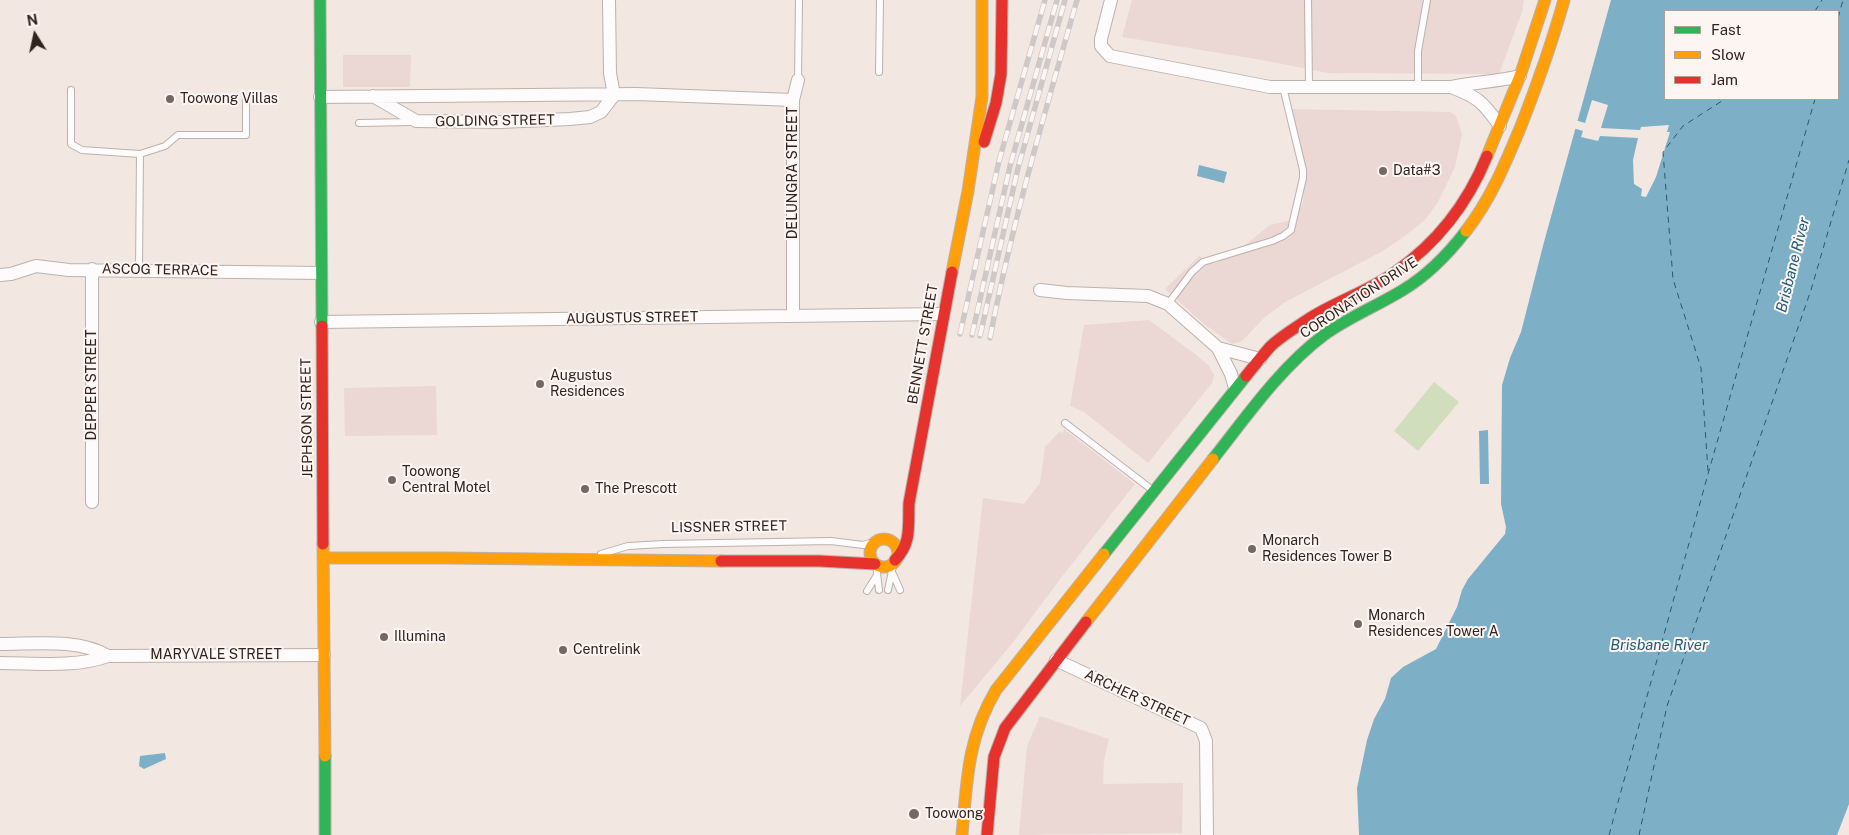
<!DOCTYPE html>
<style>
body{margin:0}
#map{position:relative;width:1849px;height:835px;overflow:hidden;background:#f3e7e2;font-family:"Public Sans",sans-serif}
canvas{display:block}
.legend{position:absolute;left:1664px;top:10px;width:175px;height:90px;box-sizing:border-box;background:#fdf5f2;border:1px solid #aba19d;margin:0;padding:6px 9px;list-style:none;font-size:15px;color:#31231d}
.legend li{display:flex;align-items:center;gap:10px;height:25px}
.legend b{width:25px;border:1px solid #aba19d}
.north{position:absolute;left:10px;top:10px;width:50px;height:50px;-webkit-text-stroke:4px #fdf5f2;paint-order:stroke;rotate:350deg;font-size:14px;font-weight:700;line-height:20px;text-align:center;color:#31231d}
.north::after{content:'';display:block;margin:auto;width:18px;height:22px;background:#31231d;clip-path:polygon(50% 0,100% 100%,50% 72%,0 100%)}
</style>
<div id="map">
<canvas width="1849" height="835"></canvas>
<ul class="legend">
<li><b style="height:6px;background:#30b455"></b>Fast</li>
<li><b style="height:6px;background:#ff9f0a"></b>Slow</li>
<li><b style="height:6px;background:#e5322d"></b>Jam</li>
</ul>
<div class="north">N</div>
</div>
<script>
const c = document.querySelector('canvas').getContext('2d');
c.lineJoin = 'round';
function paint(path, color) { c.fillStyle = color; c.fill(path, 'evenodd'); }
function strokePath(path, color, width, dash) { c.strokeStyle = color; c.lineWidth = width; c.lineCap = dash ? 'butt' : 'round'; c.setLineDash(dash || []); c.stroke(path); }
function label(font, color, halo, rows, align = 'center') {
  c.font = font + ' "Public Sans",sans-serif'; c.lineWidth = 4; c.setLineDash([]); c.textBaseline = 'middle'; c.strokeStyle = halo; c.fillStyle = color; for (const [text, x, y, turn = 0] of rows) {
    c.save(); c.translate(x, y); c.rotate((+turn || 0) * Math.PI / 180); c.textAlign = isNaN(turn) ? turn : align; if (halo) c.strokeText(text, 0, 0); c.fillText(text, 0, 0); c.restore();
  }
}
paint(new Path2D(`
 M1132 0H1524L1522 12 1499 74 1328 73 1262 60 1122 37Z
 M343 55H411L410 87H343Z
 M1285 109 1450 112 1456 116 1462 134 1455 167 1438 202 1424 221 1402 238 1381 252 1285 302 1264 318 1242 341 1232 344 1204 324 1165 289 1199 256 1215 264 1240 249 1270 225 1292 220 1303 203 1304 182Z
 M1149 320 1195 354 1209 366 1214 375 1212 383 1148 463 1084 412 1070 406 1084 325Z
 M436 386 437 435 345 436 344 388Z
 M1064 429 1135 484 1060 579 1014 641 960 706 983 498 1024 504 1040 483 1045 447 1059 432 1063 433Z
 M1040 716 1109 739 1104 760 1103 784 1183 783 1182 833 1019 835 1027 746Z`), '#ebd7d3');
paint(new Path2D(`
 M1434 382 1459 402 1418 451 1394 431Z`), '#d0debd');
paint(new Path2D(`
 M1611 0H1849V804L1837 835H1359L1357 788 1367 740 1374 719 1385 699 1391 678 1403 667 1436 649 1457 607 1462 590 1468 579 1505 534 1506 527 1501 504 1502 385 1510 358 1521 332 1544 242ZM1665 11H1838V99H1665Z
 M1199 165 1227 172 1224 183 1197 176Z
 M1488 430 1489 484H1480L1479 431Z
 M165 753 166 759 144 769 139 766 140 756Z`), '#7db0c7');
paint(new Path2D(`
 M1592 100 1608 105 1601 128 1640 130 1641 127 1669 125 1667 132H1670L1656 177 1646 197 1641 196 1642 189 1634 184 1633 160 1638 138 1600 136 1598 141 1581 137 1583 131 1573 128 1575 120 1585 123Z`), '#f3e7e2');
strokePath(new Path2D(`
 M1815 11 1822 0
 M1838 18 1843 0
 M1708 471 1701 368 1673 279 1663 152 1683 126 1725 99
 M1609 835 1708 474 1815 99
 M1639 835 1667 706 1811 290 1849 160`), '#205c76', 1, [6, 5]);
const lane = new Path2D(`
 M1308 0 1309 87
 M879 72 880 0
 M798 80 799 0
 M1418 87V51L1427 0
 M71 90V144L82 150 140 154 165 146 178 135H246V98
 M359 123 412 122
 M139 270 140 154
 M1168 304 1192 272 1203 262 1272 241 1283 236 1291 230 1303 178V170L1283 87
 M1065 423 1151 489
 M601 554 628 546 663 544 831 541 863 545 877 541
 M876 564 879 590
 M893 574 900 590
 M888 590 894 561
 M867 591 877 575`);
const street = new Path2D(`
 M609 0 610 73 614 95
 M1111 0 1101 39V46L1110 56 1270 87H1451C1474 82 1497 82 1520 76
 M1451 87C1478 97 1483 102 1500 126
 M373 96 416 121 500 122 570 119 590 117 601 112 614 95
 M320 97 636 94 793 100
 M92 269V502
 M0 275 11 274 36 266 69 270 321 273
 M1040 290 1067 293 1148 296 1168 304 1218 348 1231 374 1235 388
 M793 316V100L798 80
 M321 322 943 314
 M1218 348 1260 359
 M0 644C34 644 78 638 108 656
 M1056 660 1201 728 1206 741 1207 835
 M0 663C35 663 74 668 108 656L324 655`);
const fast = new Path2D(`
 M320 0 322 326
 M1213 459C1247 416 1280 368 1324 335 1349 317 1377 306 1403 290 1428 275 1449 253 1466 231
 M1104 554 1246 376
 M325 756V835`);
const slow = new Path2D(`
 M1487 156 1520 76 1545 0
 M1466 231C1491 199 1506 162 1521 126 1537 85 1552 43 1564 0
 M952 272 968 191 982 97V0
 M870 553a14 14 0 1 1 28 0a14 14 0 1 1-28 0Z
 M323 544 325 756
 M323 558H445L721 561
 M1086 622 1213 459
 M962 835C967 781 967 739 996 690L1104 554`);
const jam = new Path2D(`
 M984 142 996 103 1001 74 1002 0
 M322 326 323 544
 M1246 376C1254 366 1262 356 1270 347 1280 337 1295 328 1307 320 1334 302 1367 292 1394 273 1436 244 1468 203 1487 156
 M895 560C912 543 908 525 909 503L952 272
 M721 561H819L875 564
 M987 835 994 757 1005 728 1086 622`);
strokePath(lane, '#bcb1ac', 8);
strokePath(street, '#bcb1ac', 14);
strokePath(fast, '#bcb1ac', 13);
strokePath(slow, '#bcb1ac', 13);
strokePath(jam, '#bcb1ac', 13);
strokePath(lane, '#fdfbfb', 6);
strokePath(street, '#fdfbfb', 12);
strokePath(fast, '#30b455', 11);
strokePath(slow, '#ff9f0a', 11);
strokePath(jam, '#e5322d', 11);
const rail = new Path2D(`
 M960 334 999 161 1045 0
 M972 335 1010 166 1057 0
 M980 336 1018 168 1065 0
 M990 338C1012 223 1045 112 1077 0`);
strokePath(rail, '#cec9c8', 5.5);
strokePath(rail, '#fdf5f2', 4, [11]);
for (const [x, y, r, color] of [
 [170,99,5,"#756862"],
 [1383,171,5,"#756862"],
 [540,384,5,"#756862"],
 [392,480,5,"#756862"],
 [585,489,5,"#756862"],
 [1252,549,5,"#756862"],
 [1358,624,5,"#756862"],
 [384,637,5,"#756862"],
 [563,650,5,"#756862"],
 [914,814,6,"#756862"]
]) { const dot = new Path2D(); dot.arc(x, y, r, 0, 2 * Math.PI); c.fillStyle = color; c.fill(dot); strokePath(dot, '#fdf5f2', 2); }
label('14px', '#31231d', '#fdf5f2', [
 ["Toowong Villas",180,99],
 ["Data#3",1393,171],
 ["Augustus",550,376],
 ["Residences",550,392],
 ["Toowong",402,472],
 ["Central Motel",402,488],
 ["The Prescott",595,489],
 ["Monarch",1262,541],
 ["Residences Tower B",1262,557],
 ["Monarch",1368,616],
 ["Residences Tower A",1368,632],
 ["Illumina",394,637],
 ["Centrelink",573,650],
 ["Toowong",925,814]
], 'left');
label('14px', '#31231d', '#fdf5f2', [
 ["GOLDING STREET",495,121,-1],
 ["DELUNGRA STREET",793,173,-90],
 ["ASCOG TERRACE",160,270,1],
 ["CORONATION DRIVE",1359,298,-33],
 ["AUGUSTUS STREET",632,318,-1],
 ["BENNETT STREET",923,344,-80],
 ["DEPPER STREET",92,385,-90],
 ["JEPHSON STREET",307,418,-91],
 ["LISSNER STREET",729,527,-1],
 ["MARYVALE STREET",216,655],
 ["ARCHER STREET",1137,698,25]
]);
label('italic 15px', '#205c76', '#fdf5f2', [
 ["Brisbane River",1793,265,-76],
 ["Brisbane River",1659,645]
]);
</script>
